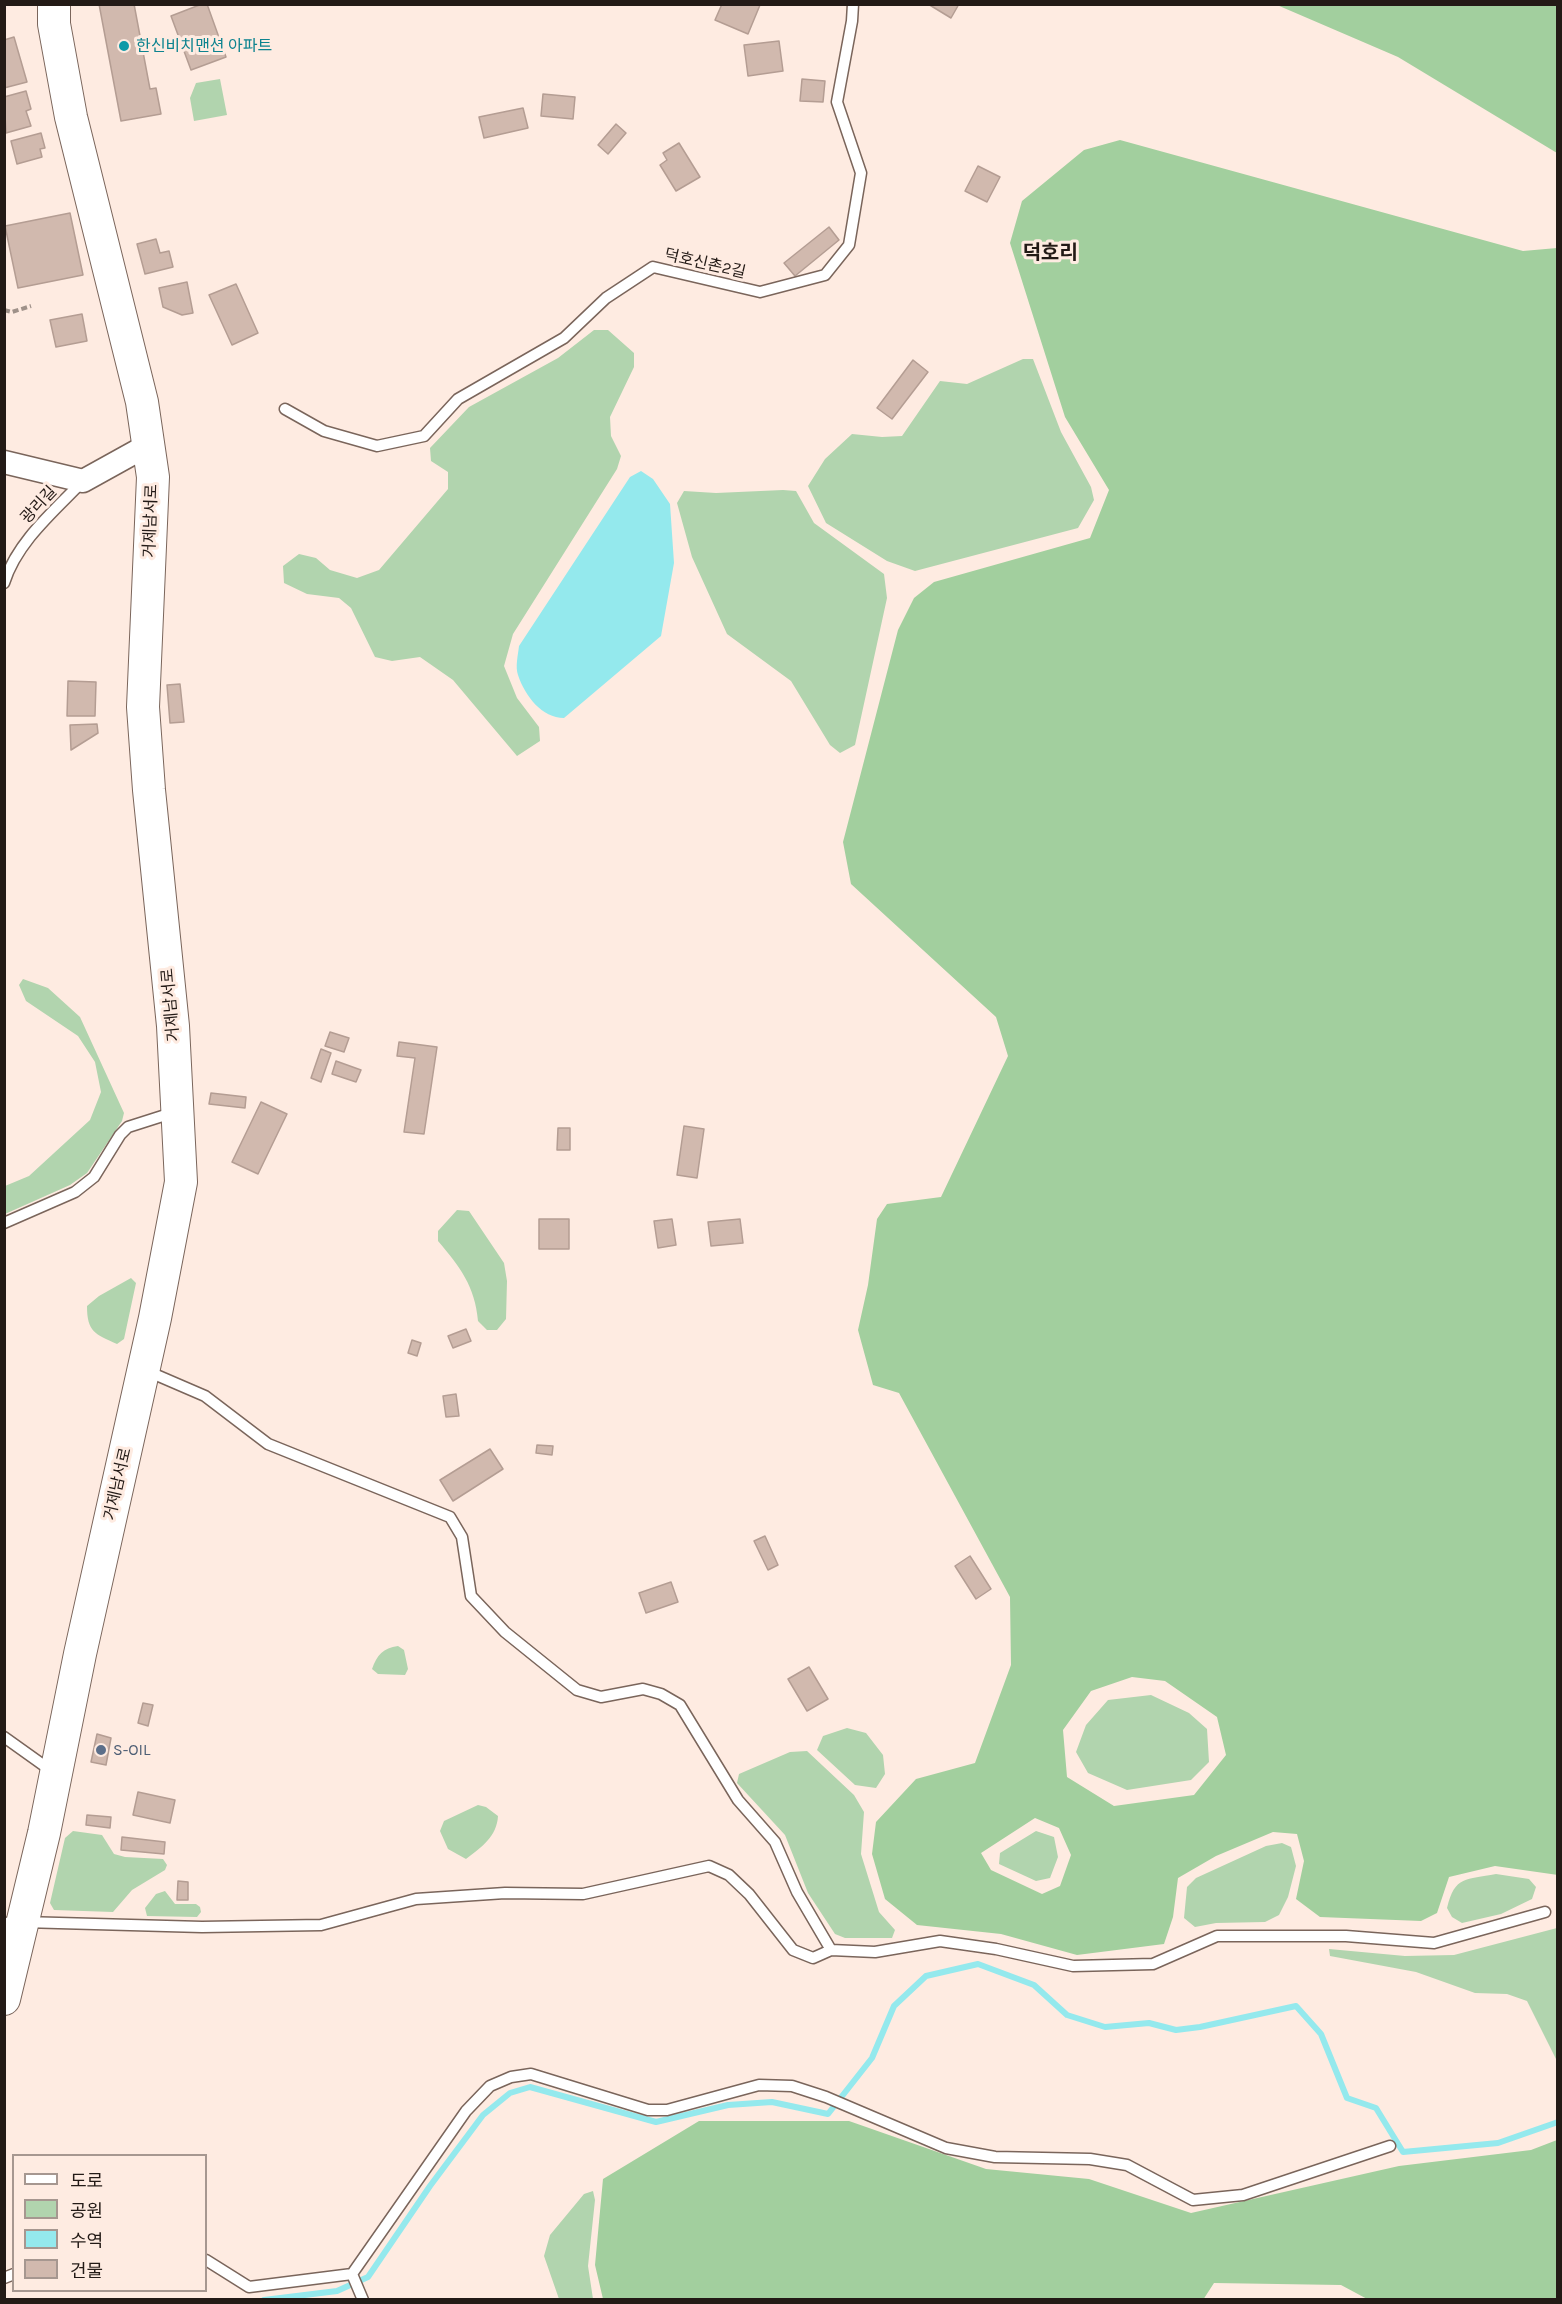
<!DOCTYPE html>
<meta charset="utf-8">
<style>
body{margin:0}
#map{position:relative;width:1562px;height:2304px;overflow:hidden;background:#feebe1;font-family:Karla,"Noto Sans KR",sans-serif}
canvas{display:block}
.frame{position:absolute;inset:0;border:6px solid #231a16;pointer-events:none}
.legend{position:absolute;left:12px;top:2154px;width:195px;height:138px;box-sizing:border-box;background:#feebe1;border:2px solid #a69790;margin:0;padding:8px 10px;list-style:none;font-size:18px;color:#231a16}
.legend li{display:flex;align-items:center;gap:12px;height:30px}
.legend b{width:30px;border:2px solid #a69790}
</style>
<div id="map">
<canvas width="1562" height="2304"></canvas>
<div class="frame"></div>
<ul class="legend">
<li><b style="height:8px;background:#fff"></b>도로</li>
<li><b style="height:16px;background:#b1d4ae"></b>공원</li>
<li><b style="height:16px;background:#94e9ed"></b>수역</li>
<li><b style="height:16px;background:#d1b9ae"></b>건물</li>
</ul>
</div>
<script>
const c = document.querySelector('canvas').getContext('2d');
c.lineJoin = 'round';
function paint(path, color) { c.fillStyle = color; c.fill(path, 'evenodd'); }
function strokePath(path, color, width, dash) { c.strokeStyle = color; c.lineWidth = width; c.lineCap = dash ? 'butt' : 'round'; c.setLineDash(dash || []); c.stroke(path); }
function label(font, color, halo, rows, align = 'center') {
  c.font = font + ' Karla,"Noto Sans KR",sans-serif'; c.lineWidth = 6; c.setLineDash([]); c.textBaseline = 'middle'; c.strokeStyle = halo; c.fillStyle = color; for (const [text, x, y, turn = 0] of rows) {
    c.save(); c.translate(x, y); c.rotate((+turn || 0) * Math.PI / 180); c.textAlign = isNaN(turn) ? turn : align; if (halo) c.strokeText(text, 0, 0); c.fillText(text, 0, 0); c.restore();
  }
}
paint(new Path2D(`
 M220 79 227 115 194 121 190 98 196 83Z
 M594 330H608L634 353V367L610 417 611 436 621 456 617 469 513 634 504 666 517 698 539 727 540 741 517 756 453 680 420 657 392 661 375 657 351 608 339 598 307 594 284 583 283 566 299 554 316 558 330 570 357 578 379 570 448 489V472L431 461 430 448 469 407 558 358Z
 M1023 359H1033L1061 432 1091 487 1094 500 1078 528 915 571 887 561 826 523 808 486 825 459 852 434 882 437 902 436 940 381 967 384Z
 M783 490 796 491 814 523 884 574 887 598 855 745 840 753 830 745 791 681 727 634 692 557 677 503 684 491 716 493Z
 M23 979 48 988 80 1017 124 1113 122 1121 87 1173 70 1185 5 1214V1186L29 1176 90 1120 101 1092 95 1062 78 1036 26 1001 19 985Z
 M457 1210 469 1211 504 1263 507 1281 506 1319 497 1330H487L478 1321C475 1286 460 1267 438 1241V1231Z
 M131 1278 136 1283 124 1339 117 1344C95 1334 87 1332 87 1306L99 1296Z
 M398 1646 404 1650 408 1669 405 1675 378 1674 372 1669C377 1655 383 1648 398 1646Z
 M1151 1695 1189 1713 1207 1729 1209 1762 1191 1780 1127 1790 1088 1773 1076 1752 1086 1725 1108 1700Z
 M847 1728 866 1733 883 1755 885 1774 876 1788 855 1785 817 1750 823 1736Z
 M807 1751 854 1795 864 1812 861 1854 879 1912 895 1930 892 1938H845L835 1934 808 1893 785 1835 737 1783 739 1774 790 1752Z
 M478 1805 486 1807 498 1816C497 1836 482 1847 466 1859L448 1849 440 1831 444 1821Z
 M73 1831 102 1835 114 1854 125 1857 163 1859 167 1865 165 1870 132 1890 113 1912 54 1910 50 1903 65 1838Z
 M1036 1831 1054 1837 1058 1857 1050 1878 1036 1881 999 1864 1000 1853Z
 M1282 1843 1291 1847 1296 1866 1288 1897 1279 1915 1265 1922 1216 1923 1195 1927 1184 1918 1187 1887 1196 1878 1266 1846Z
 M1496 1874 1529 1879 1536 1887 1532 1899 1501 1914 1462 1923 1452 1917 1447 1908C1455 1875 1466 1880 1496 1874Z
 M165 1891 175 1904H196L200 1907 201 1912 197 1917 147 1916 145 1908 156 1894Z
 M1557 1928V2061L1527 2001 1507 1994 1475 1993 1416 1972 1330 1956 1329 1949 1405 1956 1454 1955Z
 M593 2191 595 2200 588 2266 593 2299H559L544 2256 550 2235 584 2194Z`), '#b1d4ae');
paint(new Path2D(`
 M1277 5H1557V153L1398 57Z
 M1120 140 1523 251 1557 248 1558 1875 1495 1866 1449 1877 1437 1913 1421 1921 1320 1917 1296 1899 1304 1861 1297 1834 1273 1832 1216 1856 1178 1878 1173 1917 1164 1944 1077 1955 1001 1934 917 1925 885 1899 872 1854 876 1822 916 1779 975 1763 1011 1665 1010 1597 899 1393 873 1385 858 1330 868 1285 877 1219 887 1204 941 1197 1008 1056 996 1017 851 884 843 842 898 630 914 598 934 582 1090 538 1109 490 1065 417 1010 243 1022 201 1084 150ZM1132 1677 1165 1681 1217 1717 1226 1755 1194 1795 1114 1806 1067 1777 1063 1730 1091 1691ZM1035 1818 1059 1828 1071 1855 1060 1886 1042 1894 991 1870 981 1853Z
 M699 2121H849L986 2169 1089 2179 1191 2213 1399 2166 1531 2150 1557 2140V2299L1369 2300 1341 2285 1214 2283 1203 2300 603 2299 595 2265 603 2179Z`), '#a2cf9e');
paint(new Path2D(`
 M641 471 653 479 670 504 674 563 661 636 564 718C542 718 525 696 518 675 515 667 518 655 519 646L630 477Z`), '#94e9ed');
strokePath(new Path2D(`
 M264 2300 337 2291 368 2277 430 2186 483 2115 510 2093 530 2087 656 2122 728 2105 772 2102 828 2114 872 2058 894 2006 926 1976 978 1964 1034 1985 1067 2015 1105 2027 1149 2023 1176 2030 1200 2027 1296 2006 1321 2034 1347 2098 1376 2108 1403 2152 1498 2143 1558 2122`), '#94e9ed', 6);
const building = new Path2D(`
 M99 4H134L150 89 156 88 161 114 121 121Z
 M202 4H207L226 57 191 70 171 16Z
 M722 4 760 5 748 34 715 20Z
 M928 4H959L951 18Z
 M14 37 27 82 4 88V40Z
 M779 41 783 71 748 76 744 45Z
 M802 79 825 81 823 102 800 101Z
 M26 91 31 109 26 111 31 126 6 133 4 97Z
 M543 94 575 97 573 119 541 116Z
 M523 108 528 128 484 138 479 117Z
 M616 124 626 133 608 154 598 145Z
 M41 133 45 148 40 149 42 157 17 164 11 141Z
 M679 143 700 177 676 191 660 165 667 160 663 153Z
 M978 166 1000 177 987 202 965 191Z
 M70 213 83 275 18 288 5 226Z
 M829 227 839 240 795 276 784 263Z
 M156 239 160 253 169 251 173 267 145 274 137 244Z
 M187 282 193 313 182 315 163 307 159 288Z
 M236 284 258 333 232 345 209 295Z
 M82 314 87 341 56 347 50 320Z
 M913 360 928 372 892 419 877 408Z
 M68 681 96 682 95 716H67Z
 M180 684 184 722 170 723 167 685Z
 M97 724 98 733 71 750 70 725Z
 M330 1032 349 1038 344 1052 325 1046Z
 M399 1042 437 1047 424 1134 404 1132 415 1058 397 1056Z
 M321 1049 331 1053 321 1082 311 1078Z
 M336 1061 361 1070 356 1082 332 1074Z
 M211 1093 246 1097 245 1108 209 1104Z
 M261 1102 287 1114 258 1174 232 1162Z
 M684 1126 704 1129 697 1178 677 1175Z
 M558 1128H570V1150H557Z
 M539 1219H569V1249H539Z
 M672 1219 676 1245 658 1248 654 1221Z
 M740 1219 743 1243 711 1246 708 1222Z
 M466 1329 471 1341 453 1348 448 1336Z
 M412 1340 421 1343 417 1356 408 1353Z
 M456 1394 459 1416 446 1417 443 1396Z
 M537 1445 553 1446 552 1455 536 1453Z
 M490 1449 503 1469 453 1501 440 1480Z
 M765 1536 778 1565 768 1570 754 1541Z
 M970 1556 991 1589 976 1599 955 1566Z
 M671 1582 678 1602 646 1613 639 1593Z
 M809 1667 828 1699 807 1711 788 1679Z
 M143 1703 153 1705 148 1726 138 1723Z
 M97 1734 111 1738 106 1765 91 1762Z
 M138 1792 175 1800 170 1823 133 1815Z
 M87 1815 111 1817 110 1828 86 1825Z
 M122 1837 165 1842 164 1854 121 1850Z
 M178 1881 188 1882V1900H177Z`);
paint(building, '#d1b9ae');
strokePath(building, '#b49d93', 1.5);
const lane = new Path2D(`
 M285 409 324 431 377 446 424 436 458 399 564 338 606 298 653 267 760 292 825 275 849 245 861 173 837 102 852 21 853 4
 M4 583C17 542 53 512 83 481
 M4 1223 75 1192 94 1177 120 1135 128 1127 175 1112
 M147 1371 205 1396 268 1444 450 1517 462 1537 471 1596 505 1632 577 1690 601 1697 643 1689 661 1694 680 1705 738 1800 775 1842 797 1892 831 1950
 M4 1737 53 1772
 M4 1923 23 1922 202 1927 321 1925 416 1899 505 1893 583 1894 709 1866 729 1875 749 1894 793 1950 813 1958 831 1950 875 1952 940 1941 996 1949 1073 1966 1153 1964 1217 1936H1346L1434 1943 1545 1912
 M206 2260 249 2287 352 2274 466 2111 490 2086 511 2077 531 2074 648 2110H667L759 2085 792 2086 826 2097 946 2148 995 2157 1090 2159 1127 2165 1193 2200 1243 2195 1390 2146
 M352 2274 363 2300
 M4 2278 14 2274`);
const street = new Path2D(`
 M4 462 83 481 148 445`);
const secondary = new Path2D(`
 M4 1999 44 1833 80 1654 155 1318 181 1182 173 1026 149 790 143 707 153 477 142 402 71 117 54 24V4`);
strokePath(lane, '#7a655b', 13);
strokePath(street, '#7a655b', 25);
strokePath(secondary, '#7a655b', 34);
strokePath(new Path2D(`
 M4 310 12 312 31 306`), '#9f9189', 4, [6, 3]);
strokePath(lane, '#fff', 10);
strokePath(street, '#fff', 22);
strokePath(secondary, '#fff', 32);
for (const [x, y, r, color] of [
 [124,46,6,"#0f9aa8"],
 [101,1750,6,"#5c6f8a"]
]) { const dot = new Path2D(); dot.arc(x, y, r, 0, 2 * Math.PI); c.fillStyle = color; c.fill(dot); strokePath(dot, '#feebe1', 2); }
label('16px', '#0d838f', '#feebe1', [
 ["한신비치맨션 아파트",136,46]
], 'left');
label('16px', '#231a16', '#feebe1', [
 ["덕호신촌2길",705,264,13],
 ["광리길",39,505,-47],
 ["거제남서로",151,521,-88],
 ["거제남서로",171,1005,-95],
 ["거제남서로",118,1484,-77]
]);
label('16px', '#4e5e75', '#feebe1', [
 ["S-OIL",113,1750]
], 'left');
label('bold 20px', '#231a16', '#feebe1', [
 ["덕호리",1050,253]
]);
</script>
